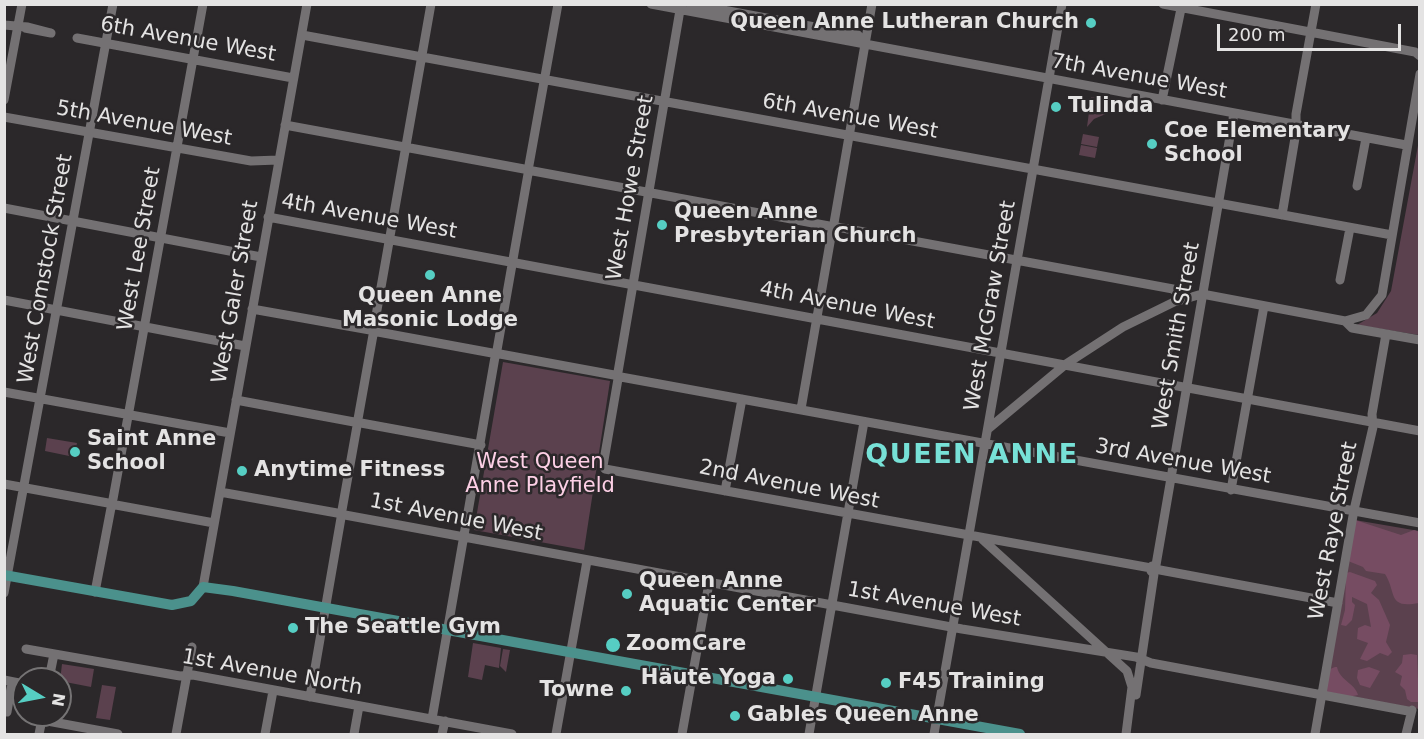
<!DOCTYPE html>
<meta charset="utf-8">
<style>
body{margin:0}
#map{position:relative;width:1424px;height:739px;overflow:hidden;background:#2b282a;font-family:"DejaVu Sans",sans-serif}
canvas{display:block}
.frame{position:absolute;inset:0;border:6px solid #e4e3e3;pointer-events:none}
.north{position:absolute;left:12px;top:667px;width:60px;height:60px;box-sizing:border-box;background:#2b282a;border:2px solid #757374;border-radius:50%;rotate:100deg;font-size:16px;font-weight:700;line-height:24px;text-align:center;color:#e4e3e3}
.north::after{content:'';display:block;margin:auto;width:21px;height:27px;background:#56cec3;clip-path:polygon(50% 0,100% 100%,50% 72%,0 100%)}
.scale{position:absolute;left:1217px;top:24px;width:184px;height:27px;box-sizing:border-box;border:3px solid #e4e3e3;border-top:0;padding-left:8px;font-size:18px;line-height:21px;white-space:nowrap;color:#e4e3e3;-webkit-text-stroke:4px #2b282a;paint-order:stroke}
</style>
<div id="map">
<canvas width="1424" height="739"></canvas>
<div class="frame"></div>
<div class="north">N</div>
<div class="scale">200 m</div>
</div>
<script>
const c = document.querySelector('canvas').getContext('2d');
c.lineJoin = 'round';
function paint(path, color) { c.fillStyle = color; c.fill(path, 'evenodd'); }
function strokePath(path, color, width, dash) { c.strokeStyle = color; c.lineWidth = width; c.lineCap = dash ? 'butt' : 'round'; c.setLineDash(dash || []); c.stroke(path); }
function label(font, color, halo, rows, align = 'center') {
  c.font = font + ' "DejaVu Sans",sans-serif'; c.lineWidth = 5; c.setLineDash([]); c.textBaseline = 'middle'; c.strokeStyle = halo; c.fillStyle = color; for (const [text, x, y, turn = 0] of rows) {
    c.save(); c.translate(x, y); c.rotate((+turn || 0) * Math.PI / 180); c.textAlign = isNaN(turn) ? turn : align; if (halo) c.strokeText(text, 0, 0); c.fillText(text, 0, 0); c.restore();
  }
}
paint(new Path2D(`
 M1091 97 1111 100 1108 113 1094 119 1087 127Z
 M1083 134 1099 137 1097 147 1081 144Z
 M1419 140V335L1357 325 1377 313 1391 291Z
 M1081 145 1097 148 1095 158 1079 155Z
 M503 362 610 381 584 550 474 530Z
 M47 438 77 443 74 457 45 451Z
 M1355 520 1419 531V709L1326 692Z
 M473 643 501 648 499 668 485 665 482 680 468 677Z
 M503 649 510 650 506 672 500 666Z
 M62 664 94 669 91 687 60 681Z
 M102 685 116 687 110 720 96 718Z`), '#5b414e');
paint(new Path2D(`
 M1355 520 1401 535 1414 530 1420 532 1419 603C1387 609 1397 593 1385 574L1366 571 1363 567 1348 561Z
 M1350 572 1375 581 1377 585 1371 593 1379 600 1390 625 1386 642 1392 652 1388 656 1380 653 1367 661 1360 659 1368 643 1357 639 1358 628 1365 625 1371 627 1367 604 1352 597V602L1355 605 1352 620 1346 626 1341 625 1345 610 1346 573Z
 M1411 654 1417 655 1419 702H1411L1407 699 1405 690 1400 685 1402 676 1395 672 1402 663 1403 655Z
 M1335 667H1337C1340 681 1355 683 1358 695L1348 697 1326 692 1330 669Z
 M1369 667 1380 671 1370 688 1360 685 1357 678 1358 670Z`), '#764c62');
strokePath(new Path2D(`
 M651 4 1406 145
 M691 4 858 35 865 46
 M1163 4 1415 52 1420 56
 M4 25 28 27 51 33 25 28
 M302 35 1392 235
 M77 38 293 78
 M4 100 22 4
 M1162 100 1182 4
 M4 117 251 161 278 160
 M285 125 524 169
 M529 165 558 4
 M533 171 829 226
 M1357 186 1366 138
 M4 208 261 257
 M1282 215 1296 132V114L1316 4
 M268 217 1420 431
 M834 223 872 4
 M837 227 1173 289 1184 300
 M1340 280 1350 228
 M4 300 245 346
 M252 309 370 330
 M1345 321 1352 328 1420 340
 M374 327 431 4
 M378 332 492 353
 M497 350 528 174
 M500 354 614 375
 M618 372 680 10
 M621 377 1420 523
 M618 379 603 466 605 469 1151 568
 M4 392 230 433
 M236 400 354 422
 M801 409 832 231
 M358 419 373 335
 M361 423 481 445
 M988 429 1066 364 1123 327 1174 302 1202 294 1345 321 1366 315 1382 295 1420 74
 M4 484 108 503
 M1231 490 1264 306
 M725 491 742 399
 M220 492 337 513
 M113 499 203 4
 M116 505 214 523
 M342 510 357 426
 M345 515 962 629 1136 657 1151 663 1408 711
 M983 540 1127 671 1132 687 1126 734
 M1156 565 1234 113
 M1160 570 1338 603
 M203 587 307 4
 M95 592 111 508
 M4 593 113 4
 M26 649 180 676 193 675 512 734
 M49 679 54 654
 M4 680 24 684
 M1136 695 1154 574 1151 571 1152 566
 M310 697 341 518
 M7 712 12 682
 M432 719 495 357
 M42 720 118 734
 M39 734 43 715
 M176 734 192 647
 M265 734 273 691
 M354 734 359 706
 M442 734 445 721
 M556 734 587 561
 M682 734 709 583
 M809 734 864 422
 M934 734 1062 4
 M1315 734 1354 510 1373 427 1372 414 1386 334
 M1406 734 1412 710`), '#747173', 9);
strokePath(new Path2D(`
 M4 575 172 605 191 601 203 587 233 591 1020 734`), '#4b918c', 10);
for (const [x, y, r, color] of [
 [1091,23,6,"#56cec3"],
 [1056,107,6,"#56cec3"],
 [1152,144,6,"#56cec3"],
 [662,225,6,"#56cec3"],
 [430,275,6,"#56cec3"],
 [75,452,6,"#56cec3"],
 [242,471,6,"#56cec3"],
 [627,594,6,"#56cec3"],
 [293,628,6,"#56cec3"],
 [613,645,8,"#56cec3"],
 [788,679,6,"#56cec3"],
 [886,683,6,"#56cec3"],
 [626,691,6,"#56cec3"],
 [735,716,6,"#56cec3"]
]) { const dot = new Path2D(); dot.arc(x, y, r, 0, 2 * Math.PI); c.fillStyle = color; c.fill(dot); strokePath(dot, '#2b282a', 2); }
label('bold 21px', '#e4e3e3', '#2b282a', [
 ["Queen Anne Lutheran Church",1079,23,"right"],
 ["Tulinda",1068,107],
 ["Coe Elementary",1164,132],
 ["School",1164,156],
 ["Queen Anne",674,213],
 ["Presbyterian Church",674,237],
 ["Queen Anne",430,297,"center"],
 ["Masonic Lodge",430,321,"center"],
 ["Saint Anne",87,440],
 ["School",87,464],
 ["Anytime Fitness",254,471],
 ["Queen Anne",639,582],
 ["Aquatic Center",639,606],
 ["The Seattle Gym",305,628],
 ["ZoomCare",626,645],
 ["Häutē Yoga",776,679,"right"],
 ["F45 Training",898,683],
 ["Towne",614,691,"right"],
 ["Gables Queen Anne",747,716]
], 'left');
label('21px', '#e4e3e3', '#2b282a', [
 ["6th Avenue West",188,40,10],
 ["7th Avenue West",1139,77,10],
 ["6th Avenue West",850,117,10],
 ["5th Avenue West",144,124,10],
 ["West Howe Street",631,188,-80],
 ["4th Avenue West",369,217,10],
 ["West Lee Street",140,249,-80],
 ["West Comstock Street",46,269,-80],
 ["West Galer Street",236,292,-80],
 ["4th Avenue West",847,306,11],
 ["West McGraw Street",991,306,-80],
 ["West Smith Street",1177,336,-80],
 ["3rd Avenue West",1183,462,10],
 ["2nd Avenue West",789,485,11],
 ["1st Avenue West",456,518,11],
 ["West Raye Street",1334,531,-79],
 ["1st Avenue West",934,605,10],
 ["1st Avenue North",272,673,10]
]);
label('21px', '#fdd0e6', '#2b282a', [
 ["West Queen",540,463],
 ["Anne Playfield",540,487]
]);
c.letterSpacing = '1.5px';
label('bold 27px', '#77e1d7', '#2b282a', [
 ["QUEEN ANNE",972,456]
]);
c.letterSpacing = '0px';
</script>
